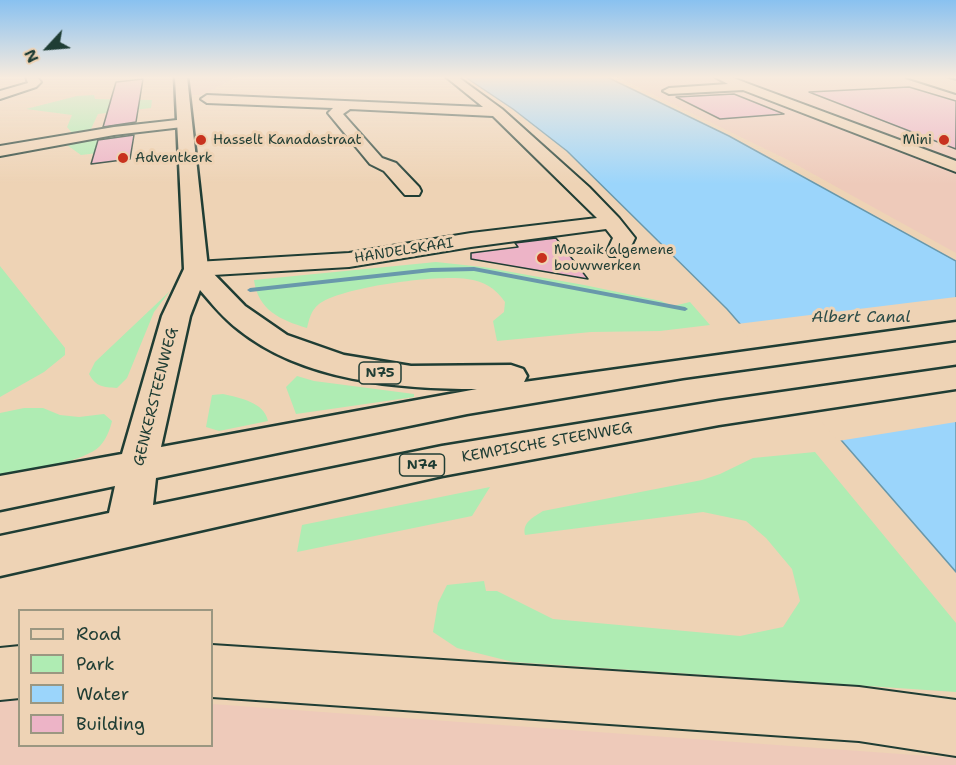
<!DOCTYPE html>
<style>
body{margin:0}
#map{position:relative;width:956px;height:765px;overflow:hidden;background:#eed3b5;font-family:"Shantell Sans",sans-serif}
canvas{display:block}
.legend{position:absolute;left:18px;top:609px;width:195px;height:138px;box-sizing:border-box;background:#eed3b5;border:2px solid #9b9781;margin:0;padding:8px 10px;list-style:none;font-size:18px;color:#1f3d34}
.legend li{display:flex;align-items:center;gap:12px;height:30px}
.legend b{width:30px;border:2px solid #9b9781}
.north{position:absolute;left:18px;top:18px;width:60px;height:60px;-webkit-text-stroke:4px #eed3b5;paint-order:stroke;rotate:244deg;font-size:16px;font-weight:700;line-height:24px;text-align:center;color:#1f3d34}
.north::after{content:'';display:block;margin:auto;width:21px;height:27px;background:#1f3d34;clip-path:polygon(50% 0,100% 100%,50% 72%,0 100%)}
</style>
<div id="map">
<canvas width="956" height="765"></canvas>
<ul class="legend">
<li><b style="height:8px;background:#eed3b5"></b>Road</li>
<li><b style="height:16px;background:#afecb3"></b>Park</li>
<li><b style="height:16px;background:#9bd5fb"></b>Water</li>
<li><b style="height:16px;background:#edb4c7"></b>Building</li>
</ul>
<div class="north">N</div>
</div>
<script>
const c = document.querySelector('canvas').getContext('2d');
c.lineJoin = 'round';
function paint(path, color) { c.fillStyle = color; c.fill(path, 'evenodd'); }
function strokePath(path, color, width, dash) { c.strokeStyle = color; c.lineWidth = width; c.lineCap = dash ? 'butt' : 'round'; c.setLineDash(dash || []); c.stroke(path); }
function label(font, color, halo, rows, align = 'center') {
  c.font = font + ' "Shantell Sans",sans-serif'; c.lineWidth = 6; c.setLineDash([]); c.textBaseline = 'middle'; c.strokeStyle = halo; c.fillStyle = color; for (const [text, x, y, turn = 0] of rows) {
    c.save(); c.translate(x, y); c.rotate((+turn || 0) * Math.PI / 180); c.textAlign = isNaN(turn) ? turn : align; if (halo) c.strokeText(text, 0, 0); c.fillText(text, 0, 0); c.restore();
  }
}
paint(new Path2D(`
 M189 77H237L202 95H190Z
 M617 77H907L956 91V253L786 159Z
 M0 692 19 693 20 746H212V704L956 758V765H0Z`), '#eecaba');
paint(new Path2D(`
 M94 95 95 99 152 100 151 108 98 114 90 131 73 134 67 127 72 115 26 109 77 96Z
 M127 132V136L98 153 81 155 64 143Z
 M436 262 483 267 584 285 661 301 673 306 690 302 710 325 660 331 591 332 497 341 493 321 504 312 505 302C495 288 484 281 467 279 439 274 341 287 319 304 311 310 309 320 307 328 280 320 258 310 254 280Z
 M0 266 65 348V355L44 372 0 397Z
 M170 291 154 312 127 378 117 388C103 387 96 387 89 374L95 362Z
 M297 376 314 381 414 394V397L296 414 286 387Z
 M223 394C240 398 264 402 268 421L219 431 206 427 212 395Z
 M24 408H43L60 415 79 417 104 414 112 421C110 430 106 439 100 446 85 462 23 472 0 477V413Z
 M815 452 956 623V692L513 662 457 648 433 632 438 603 447 585 484 581 486 591H497L553 619 740 636 783 627 800 601 792 569 766 538 746 521 703 512 525 535C522 522 534 517 543 511L702 480 720 474 753 458Z
 M490 487 472 516 297 552 302 525Z`), '#afecb3');
const water = new Path2D(`
 M465 77H607L729 136 956 261V572L727 309 567 151 513 109Z`);
paint(water, '#9bd5fb');
strokePath(water, '#6998ab', 1.5);
paint(new Path2D(`
 M956 297V422L838 441 737 324Z`), '#eed3b5');
paint(new Path2D(`
 M474 267 685 307 688 309 685 311 474 271 431 272 250 292 247 290 250 288 431 268Z`), '#6998ab');
const building = new Path2D(`
 M143 79 136 122 103 127 116 82Z
 M909 87 956 101V149L809 92Z
 M734 94 784 114 720 119 676 97Z
 M134 135 130 159 91 164 98 140Z
 M556 238 588 279 471 259V253L518 247 515 243Z`);
paint(building, '#edb4c7');
strokePath(building, '#1f3d34', 1.5);
const street = new Path2D(`
 M26 77H37L41 82 36 87 0 99V91L28 83Z
 M446 77H458L502 109 589 187 619 218 635 238 626 256H610L607 251 613 238 606 229 471 247 349 267 196 276 188 274 184 269 188 264 196 262 349 253 471 233 597 218 493 116 350 109 343 114 382 158 396 163 419 187 421 191 419 195H405L384 171 370 164 328 113 333 108 207 103 201 99 207 95 483 107Z
 M715 77H731L749 84 956 161V172L743 90 669 94 663 91 669 88 728 84Z
 M906 77H924L956 86V93Z
 M186 119 191 120V126L114 135 0 156V146L114 127Z
 M212 645 859 687 956 700V756L859 741 212 697Z
 M20 646V698L0 700V648Z`);
const primary = new Path2D(`
 M175 77H187L208 268 245 306 287 335 344 355 411 366 511 365 523 369 527 376 524 382 956 322V340L683 378 467 414 156 478 153 505 442 446 719 401 956 367V389L719 425 442 476 0 576V536L109 513 115 486 0 510V476L122 454 162 316 184 269ZM200 290C212 304 224 319 239 330 303 381 398 389 477 389L161 447 190 316Z`);
const highway = new Path2D(`
 M924 77H942L956 81V89Z`);
strokePath(street, '#1f3d34', 4);
strokePath(primary, '#1f3d34', 5);
strokePath(highway, '#1f3d34', 5);
paint(street, '#eed3b5');
paint(primary, '#eed3b5');
paint(highway, '#eed3b5');
const sky = c.createLinearGradient(0, 0, 0, 184);
sky.addColorStop(0, '#89c1f0');
sky.addColorStop(0.42, '#f7ebde');
sky.addColorStop(1, '#f7ebde00');
c.fillStyle = sky;
c.fillRect(0, 0, 956, 184);
for (const [x, y, r, color] of [
 [201,140,6,"#c8321e"],
 [944,140,6,"#c8321e"],
 [123,158,6,"#c8321e"],
 [542,258,6,"#c8321e"]
]) { const dot = new Path2D(); dot.arc(x, y, r, 0, 2 * Math.PI); c.fillStyle = color; c.fill(dot); strokePath(dot, '#eed3b5', 2); }
label('14px', '#1f3d34', '#eed3b5', [
 ["Hasselt Kanadastraat",213,140],
 ["Mini",932,140,"right"],
 ["Adventkerk",135,158],
 ["Mozaik algemene",554,250],
 ["bouwwerken",554,266]
], 'left');
label('14px', '#1f3d34', '#eed3b5', [
 ["HANDELSKAAI",404,251,-9]
]);
for (const [x, y, w] of [
 [380,373,42],
 [422,465,45]
]) { const box = new Path2D(); box.roundRect(x - w / 2, y - 11, w, 22, 4.5); c.fillStyle = '#eed3b5'; c.fill(box); strokePath(box, '#1f3d34', 1.5); }
label('bold 14px', '#1f3d34', null, [
 ["N75",380,373],
 ["N74",422,465]
]);
label('15px', '#1f3d34', '#eed3b5', [
 ["GENKERSTEENWEG",156,397,-76],
 ["KEMPISCHE STEENWEG",547,443,-10]
]);
label('italic 16px', '#2b4c48', '#eed3b5', [
 ["Albert Canal",861,318]
]);
</script>
